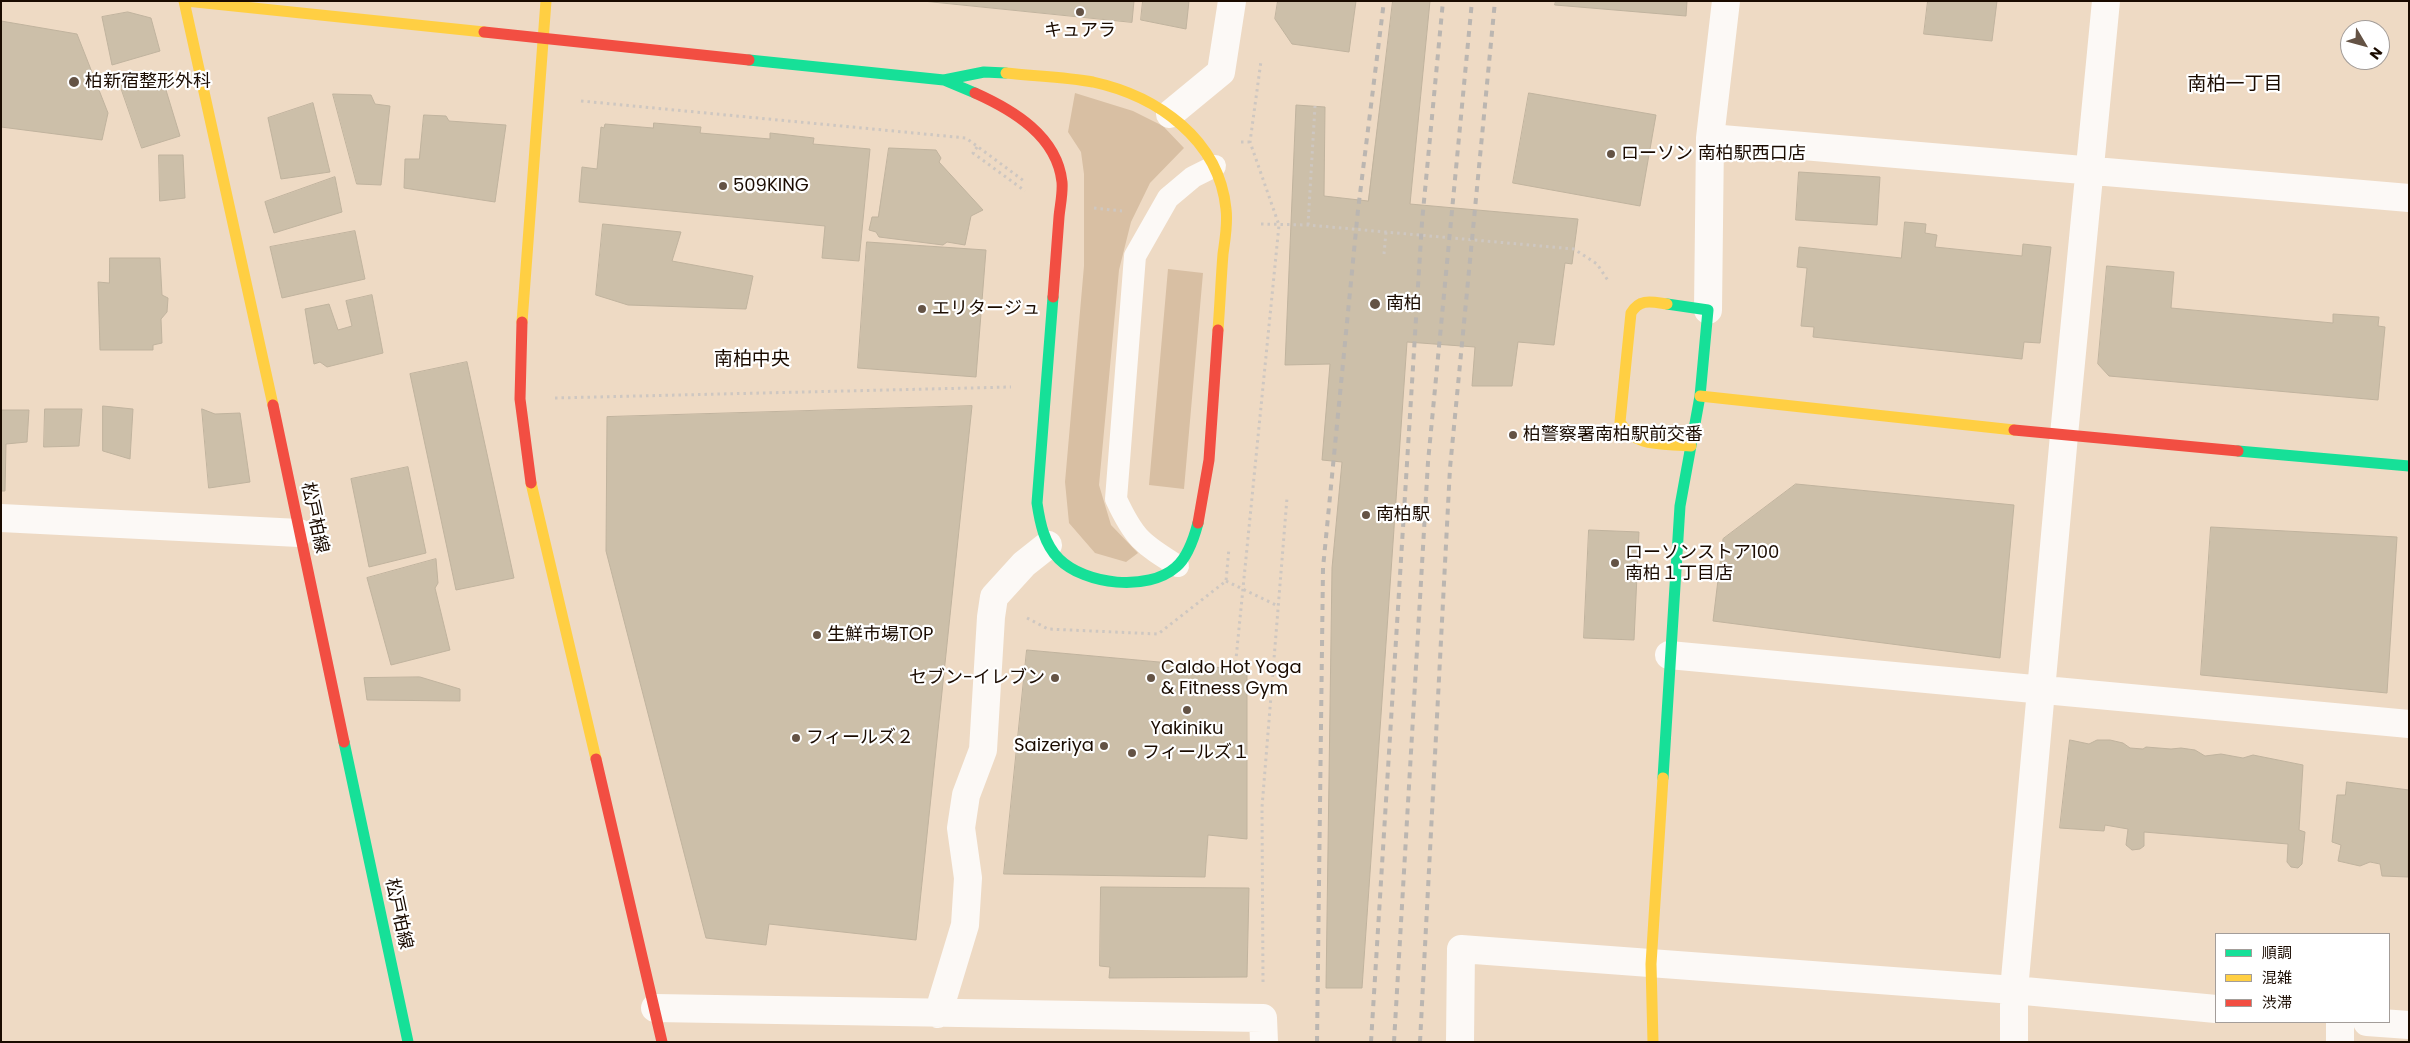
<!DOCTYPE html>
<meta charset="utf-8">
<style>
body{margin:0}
#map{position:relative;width:2410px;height:1043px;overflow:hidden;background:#eedac4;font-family:Poppins,"Noto Sans JP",sans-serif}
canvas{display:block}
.frame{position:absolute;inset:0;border:2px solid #1a0b00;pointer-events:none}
.legend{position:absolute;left:2215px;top:933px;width:175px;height:90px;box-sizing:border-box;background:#fff;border:1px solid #a39d99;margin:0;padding:6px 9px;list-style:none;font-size:15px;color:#1a0b00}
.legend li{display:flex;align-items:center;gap:10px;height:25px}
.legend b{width:25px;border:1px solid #a39d99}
.north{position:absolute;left:2340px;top:20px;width:50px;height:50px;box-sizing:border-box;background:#fff;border:1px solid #a39d99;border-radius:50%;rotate:127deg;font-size:14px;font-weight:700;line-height:20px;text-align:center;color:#1a0b00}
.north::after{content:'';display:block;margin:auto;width:18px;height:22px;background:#645345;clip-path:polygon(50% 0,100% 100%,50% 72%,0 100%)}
</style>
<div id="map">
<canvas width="2410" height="1043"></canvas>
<div class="frame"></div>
<ul class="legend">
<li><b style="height:6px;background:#16e098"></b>順調</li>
<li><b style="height:6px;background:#ffcf43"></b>混雑</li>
<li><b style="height:6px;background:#f24e42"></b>渋滞</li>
</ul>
<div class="north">N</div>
</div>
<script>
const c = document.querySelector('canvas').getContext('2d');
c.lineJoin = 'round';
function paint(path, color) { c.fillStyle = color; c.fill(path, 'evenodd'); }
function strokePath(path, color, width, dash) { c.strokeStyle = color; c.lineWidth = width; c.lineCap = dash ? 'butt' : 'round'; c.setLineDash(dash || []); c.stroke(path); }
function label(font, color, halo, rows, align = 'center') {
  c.font = font + ' Poppins,"Noto Sans JP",sans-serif'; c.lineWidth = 4.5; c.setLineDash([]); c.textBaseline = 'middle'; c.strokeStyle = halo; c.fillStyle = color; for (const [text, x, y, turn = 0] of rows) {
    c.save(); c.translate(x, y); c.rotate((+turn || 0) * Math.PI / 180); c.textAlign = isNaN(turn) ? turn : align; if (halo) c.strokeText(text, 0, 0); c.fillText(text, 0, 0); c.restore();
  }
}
paint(new Path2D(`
 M1075 93 1133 111 1163 126 1184 148 1150 183 1131 222 1119 270 1099 485 1111 525 1138 553 1126 562 1095 553 1069 523 1065 482 1084 266V174L1081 152 1068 132Z
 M1168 269 1203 273 1184 489 1149 485Z`), '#d8bfa3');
const building = new Path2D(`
 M923 1H1134L1132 22Z
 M1143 1H1189L1186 29 1141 20Z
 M1278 1H1356L1349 52 1292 44 1275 19Z
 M1393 1H1430L1410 204 1578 219 1572 264 1565 263 1554 345 1518 342 1512 386H1472L1475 347 1407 342 1362 988H1326L1332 568 1342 462 1322 460 1330 364 1285 365 1296 105 1325 107 1324 196 1368 201Z
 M1556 1H1687L1686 16 1555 5Z
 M1928 1H1997L1992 41 1924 34Z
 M128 12 151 18 160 51 112 65 102 17Z
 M1 21 77 34 108 113 102 140 1 127Z
 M117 76 162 77 180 136 142 148Z
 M1529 93 1656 115 1640 206 1513 183Z
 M333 94 371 95 375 104 390 106 381 185 357 184Z
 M313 103 330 172 281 179 268 118Z
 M424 115 446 116 449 121 506 125 495 202 404 188 405 159H419Z
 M654 123 701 127 700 133 770 139V133L814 138 813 144 870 149 859 261 822 258 825 226 579 202 582 167 597 169 601 127 604 128 605 124 653 128Z
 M889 148 936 150 941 158 939 162 983 210 971 216 965 245 947 242 943 245 879 237 876 232 869 230 872 217H878Z
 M159 155H183L185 198 160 201Z
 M1799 172 1880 177 1877 225 1796 220Z
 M335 177 342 212 274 233 265 202Z
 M1905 222 1926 224 1925 233 1937 235 1935 247 2022 256 2023 244 2051 247 2040 343 2024 342 2022 359 1813 337 1814 327 1801 326 1807 268 1797 267 1799 247 1901 258Z
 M603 224 681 232 672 261 753 276 746 309 628 305 596 295Z
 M355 231 365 279 282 298 270 247Z
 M867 242 986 250 976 377 858 368Z
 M110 258H160L162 295 168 298 167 312 161 319 162 343 153 345V350H100L98 282 109 283Z
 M2107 266 2174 272 2171 308 2333 323V314L2379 317 2378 326 2385 327 2378 400 2109 376 2098 364Z
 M372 295 383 353 327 367 320 362 314 364 305 309 329 304 338 330 352 326 346 301Z
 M467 362 514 578 456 590 410 374Z
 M103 406 133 409 130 459 103 451Z
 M972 406 916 940 769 924 766 945 706 938 606 551 607 417Z
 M45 409H82L79 446 44 447Z
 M202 409 215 414 240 413 250 482 209 488Z
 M1 410H29L27 442 6 444 5 491H1Z
 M408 467 426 553 369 567 351 479Z
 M1796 484 2014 505 2000 658 1713 621 1723 539Z
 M2211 527 2397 537 2387 693 2201 675Z
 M1589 530 1639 532 1634 640 1584 638Z
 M436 559 438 583 435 588 450 650 391 665 367 578Z
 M1027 650 1247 670V839L1208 835 1205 877 1004 874Z
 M420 677 460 689V701L367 700 364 678Z
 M2070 740 2089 744 2097 740H2110L2123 743 2130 748 2143 749 2146 747 2171 749 2181 748 2195 750 2205 756 2221 754 2243 758 2253 755 2303 765 2299 830 2305 832 2302 864 2298 868 2291 867 2287 862 2288 844 2144 832V846L2140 849 2132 850 2126 845 2128 829 2105 825 2104 831 2060 828Z
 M2347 782 2409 790 2408 877 2382 876 2380 864 2370 862 2360 866 2338 861 2341 845 2332 842 2337 795H2345Z
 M1101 887 1249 888 1247 977 1109 978 1110 967 1100 966Z`);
paint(building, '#ccbfa9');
strokePath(building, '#c0b39e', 1);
strokePath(new Path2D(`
 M581 101 966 138 1024 181
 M1241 142H1250
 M977 147 973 153 1025 191
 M1094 208 1122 211
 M1261 224 1308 225 1574 249 1597 264 1609 282
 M1308 225 1315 106
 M1384 254 1386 232
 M555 398 1011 387
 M1226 581 1278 606
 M1027 618 1048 629 1158 634 1226 581 1229 548
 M1235 669 1279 225 1250 142 1261 61
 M1263 982 1262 807 1287 498`), '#cec7c1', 3, [2.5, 4]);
strokePath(new Path2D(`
 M1178 566C1142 544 1134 538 1116 499L1135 256 1168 198 1193 177 1215 166`), '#fcf9f6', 22);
strokePath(new Path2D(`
 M1170 114 1221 72 1232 1
 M1710 138 2409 198
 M1708 310 1710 138 1726 1
 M1 518 299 533
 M1669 655 2409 724
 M655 1008 1263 1018 1264 1042
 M938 1014 965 925 968 878 961 828 966 795 983 750 991 617 994 597 1024 564 1048 545
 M2367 1022 2409 1025
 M1460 1042 1461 949 2014 990 2216 1009
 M2014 1042V990L2064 435 2106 1
 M2340 1042V1022`), '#fcf9f6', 28);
strokePath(new Path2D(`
 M749 60 944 80 975 93
 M944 80 984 72 1006 73
 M1053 297 1037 503C1040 523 1044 544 1059 559 1085 585 1148 592 1176 567 1188 557 1194 538 1198 523
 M2238 451 2409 466
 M344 742 408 1042
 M1663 778 1680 506 1700 396 1708 310 1667 304`), '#16e098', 11);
strokePath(new Path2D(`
 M184 1 273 405
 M186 1 484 32
 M1006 73C1033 76 1067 77 1093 82 1157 96 1219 139 1226 209 1228 224 1225 239 1223 254 1221 279 1220 304 1218 330
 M1667 304C1652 302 1640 298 1631 313L1620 422C1636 449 1662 443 1691 446
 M522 322 546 1
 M1700 396 2014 430
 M531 483 596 759
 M1653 1042 1651 964 1663 778`), '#ffcf43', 11);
strokePath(new Path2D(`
 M484 32 749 60
 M975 93C1013 110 1057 136 1062 182 1063 193 1060 206 1059 217 1057 243 1055 270 1053 297
 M522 322 520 399 531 483
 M273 405 344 742
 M2014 430 2238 451
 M1198 523 1209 460 1218 330
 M596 759 662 1042`), '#f24e42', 11);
strokePath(new Path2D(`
 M1317 1042 1323 568 1358 210 1384 1
 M1371 1042 1422 222 1443 1
 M1394 1042 1428 462 1472 1
 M1420 1042 1450 468 1495 1`), '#bbb6b1', 4, [6, 6]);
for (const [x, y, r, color] of [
 [1080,12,5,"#645345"],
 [74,82,6,"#645345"],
 [1611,154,5,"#645345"],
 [723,186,5,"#645345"],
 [1375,304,6,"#645345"],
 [922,309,5,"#645345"],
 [1513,435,5,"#645345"],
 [1366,515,5,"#645345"],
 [1615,563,5,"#645345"],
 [817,635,5,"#645345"],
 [1055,678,5,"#645345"],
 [1151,678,5,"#645345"],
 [1187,710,5,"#645345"],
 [796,738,5,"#645345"],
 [1104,746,5,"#645345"],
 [1132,753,5,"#645345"]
]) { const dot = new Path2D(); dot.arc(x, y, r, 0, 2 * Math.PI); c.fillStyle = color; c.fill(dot); strokePath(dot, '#fff', 2); }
label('18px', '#1a0b00', '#fff', [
 ["キュアラ",1080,31,"center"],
 ["柏新宿整形外科",85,82],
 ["ローソン 南柏駅西口店",1621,154],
 ["509KING",733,186],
 ["南柏",1386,304],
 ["エリタージュ",932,309],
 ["柏警察署南柏駅前交番",1523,435],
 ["南柏駅",1376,515],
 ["ローソンストア100",1625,553],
 ["南柏１丁目店",1625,574],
 ["生鮮市場TOP",827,635],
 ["Caldo Hot Yoga",1161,668],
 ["& Fitness Gym",1161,689],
 ["セブン-イレブン",1045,678,"right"],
 ["Yakiniku",1187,729,"center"],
 ["フィールズ２",806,738],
 ["Saizeriya",1094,746,"right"],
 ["フィールズ１",1142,753]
], 'left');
label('18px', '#1a0b00', '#fff', [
 ["松戸柏線",314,518,78],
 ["松戸柏線",398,914,78]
]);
label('19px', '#1a0b00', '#fff', [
 ["南柏一丁目",2235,85],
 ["南柏中央",752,360]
]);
</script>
